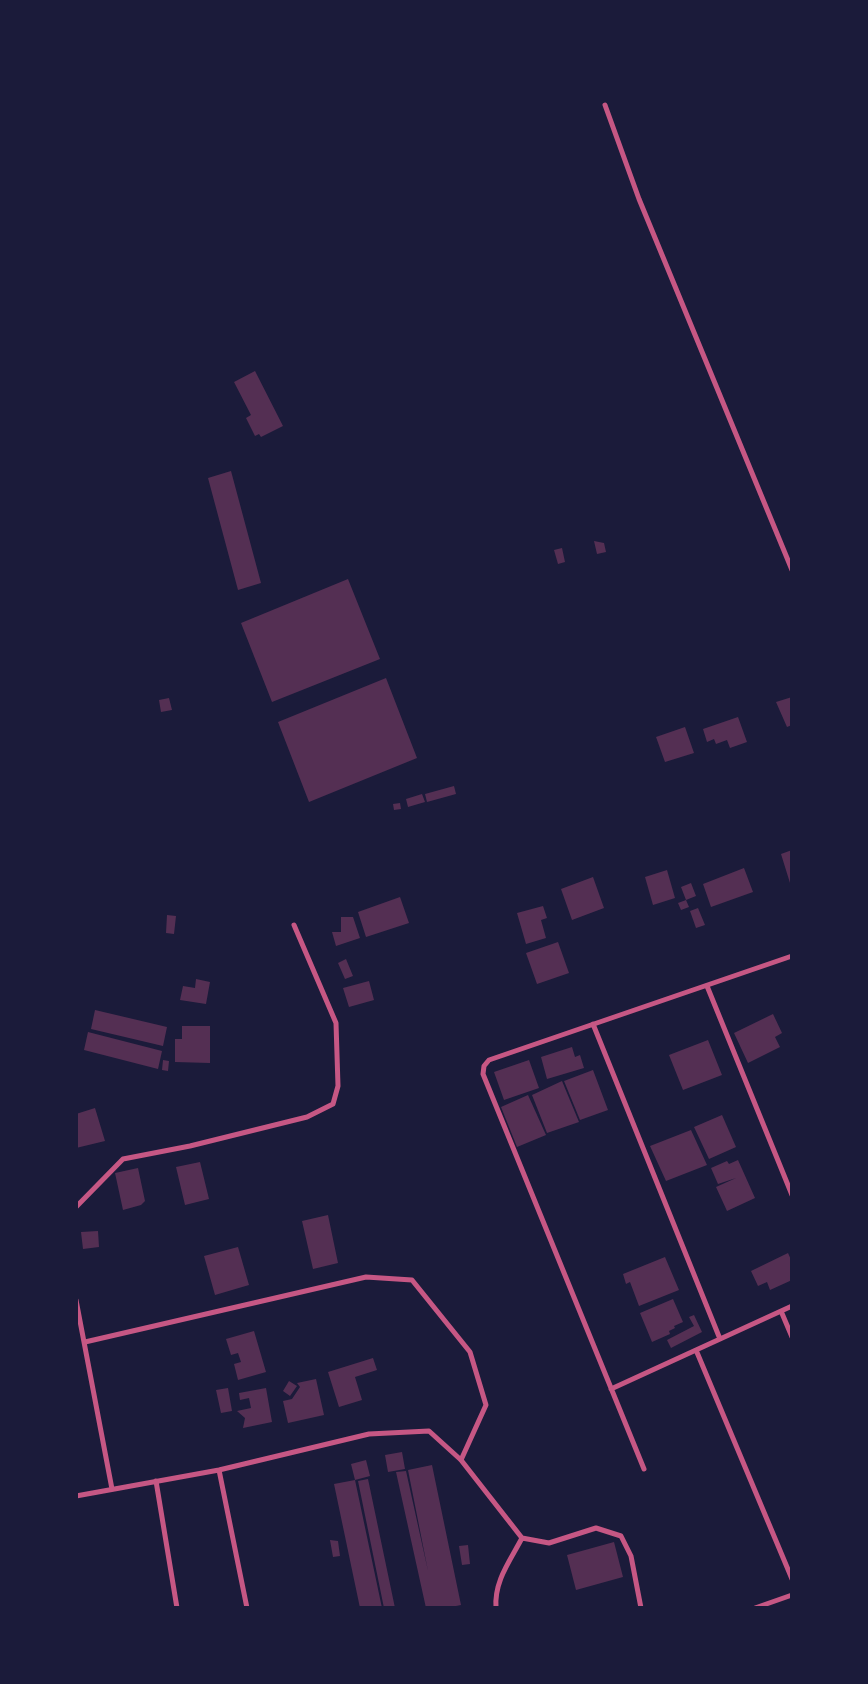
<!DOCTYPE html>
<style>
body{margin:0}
#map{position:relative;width:868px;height:1684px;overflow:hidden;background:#1b1b3a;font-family:Roboto,sans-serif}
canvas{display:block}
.frame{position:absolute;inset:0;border:78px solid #1b1b3a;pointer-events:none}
</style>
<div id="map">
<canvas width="868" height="1684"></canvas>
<div class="frame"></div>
</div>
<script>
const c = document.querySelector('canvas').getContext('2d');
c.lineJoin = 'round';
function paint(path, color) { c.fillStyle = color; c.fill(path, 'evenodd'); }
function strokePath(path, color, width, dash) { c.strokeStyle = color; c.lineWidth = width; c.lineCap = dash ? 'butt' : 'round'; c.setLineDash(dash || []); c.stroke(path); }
paint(new Path2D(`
 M255 371 283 426 261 437 259 434 255 436 246 418 251 415 234 382Z
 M231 471 261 583 238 590 208 478Z
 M594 541 604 543 606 552 597 554Z
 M562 548 565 562 558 564 554 550Z
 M348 579 380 659 272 702 241 623Z
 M386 678 417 758 309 802 278 722Z
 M792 697V725L787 727 776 702Z
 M169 698 172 710 161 712 159 700Z
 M738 717 747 742 730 748 727 740 716 744 714 739 707 742 703 729Z
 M685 727 694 753 665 762 656 737Z
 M454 786 456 794 427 802 425 794Z
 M422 794 425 802 408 807 406 799Z
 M400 803 401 809 394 810 393 804Z
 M792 850V882L790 883 781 854Z
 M744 868 753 892 711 907 703 884Z
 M667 870 675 898 653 905 645 877Z
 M593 877 604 908 572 920 561 889Z
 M691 883 696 896 686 900 681 887Z
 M400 897 409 923 366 937 358 912Z
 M686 900 689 907 681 910 678 903Z
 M543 906 547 918 541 920 546 938 526 944 517 913Z
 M698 908 705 925 696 928 690 911Z
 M167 915 176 916 174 934 166 933Z
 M341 917H353L360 938 336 946 332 932H341Z
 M558 942 569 973 537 984 526 953Z
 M346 959 353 976 345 979 338 963Z
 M196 979 210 982 206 1004 180 1000 183 986 195 988Z
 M369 981 374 1000 349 1007 343 988Z
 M95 1010 167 1027 163 1046 91 1029Z
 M773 1014 782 1033 775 1037 780 1047 748 1063 734 1033Z
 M182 1026H210V1063L175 1062V1039H182Z
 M88 1032 162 1051 158 1069 84 1050Z
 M708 1040 722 1075 683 1090 669 1055Z
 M572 1047 575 1057 580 1055 584 1068 547 1079 541 1057Z
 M163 1060 169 1061 168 1071 162 1070Z
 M529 1060 539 1088 504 1100 494 1072Z
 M593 1070 608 1110 580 1120 564 1081Z
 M562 1081 579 1122 547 1133 532 1095Z
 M528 1095 546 1135 517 1147 501 1107Z
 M95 1108 105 1141 76 1148V1114Z
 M722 1115 736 1147 709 1159 694 1127Z
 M691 1130 707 1165 666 1181 650 1146Z
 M738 1160 755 1198 727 1211 716 1187 736 1178 718 1184 711 1168 727 1161 729 1164Z
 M200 1162 209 1199 185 1205 176 1167Z
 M138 1168 145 1201 141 1205 123 1210 115 1173Z
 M328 1215 338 1263 313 1269 302 1221Z
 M98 1231 99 1247 83 1249 81 1232Z
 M238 1247 249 1285 215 1295 204 1256Z
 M788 1253 792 1262V1280L770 1290 767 1282 758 1286 751 1271Z
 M665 1257 679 1290 639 1306 630 1282 626 1284 623 1274Z
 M673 1299 683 1322 674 1326 675 1328 669 1331 670 1334 652 1342 640 1313Z
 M694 1315 702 1332 671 1348 667 1340 694 1326 689 1317Z
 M254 1331 266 1372 238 1380 234 1364 241 1362 238 1353 231 1355 226 1339Z
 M373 1358 377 1370 355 1377 362 1400 339 1407 328 1372Z
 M316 1379 324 1415 288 1423 283 1401 292 1399 300 1387 297 1383Z
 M289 1381 297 1386 290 1396 283 1391Z
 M228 1388 232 1411 221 1413 216 1390Z
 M266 1388 272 1422 243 1428 245 1418 237 1411 251 1408 249 1398 240 1400 239 1393Z
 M402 1452 405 1469 388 1472 385 1455Z
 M366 1460 370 1476 355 1480 351 1464Z
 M432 1465 461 1605 446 1608H426L396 1472 406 1471 428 1571 408 1470Z
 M368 1479 395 1608H384L358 1481Z
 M355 1480 382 1608H360L334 1484Z
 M330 1540 338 1541 340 1556 333 1557Z
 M614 1542 623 1577 576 1590 567 1555Z
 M468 1545 470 1564 462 1565 459 1546Z`), '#542f53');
strokePath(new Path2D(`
 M605 105 639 199 792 570
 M707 986 792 1195
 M593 1024 720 1339
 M76 1207 123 1159 190 1146 307 1117 333 1104 338 1086 336 1023 294 925
 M76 1300 112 1489
 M781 1311 792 1337
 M85 1342 366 1277 412 1280 470 1352 486 1405 461 1460
 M696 1350 792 1579
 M611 1389 792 1306
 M644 1469 483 1074 484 1066 489 1060 792 956
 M219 1470 247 1608
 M156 1481 177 1608
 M76 1496 219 1470 369 1434 429 1431 461 1460 522 1538 549 1543 596 1528 621 1536 631 1556 641 1608
 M496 1608C494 1581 510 1561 522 1538
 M755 1608 792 1595`), '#c65784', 5);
</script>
